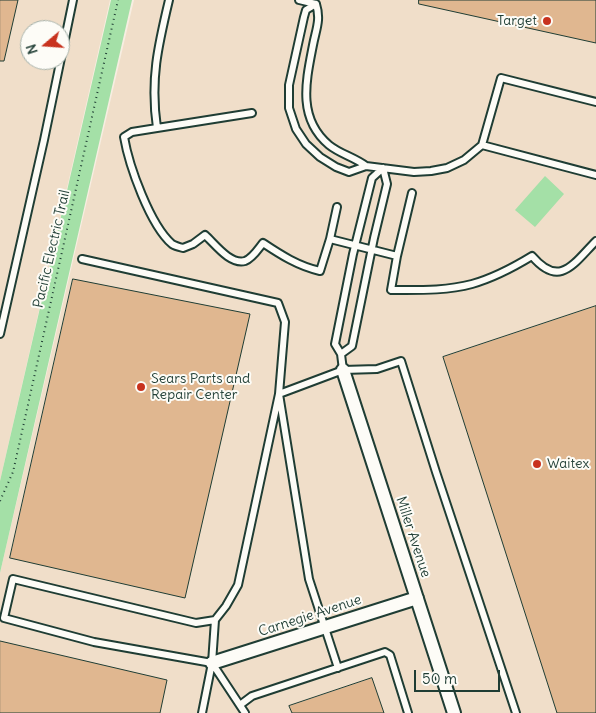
<!DOCTYPE html>
<style>
body{margin:0}
#map{position:relative;width:596px;height:713px;overflow:hidden;background:#f7eee2;font-family:Delius,sans-serif}
canvas{display:block}
.north{position:absolute;left:20px;top:20px;width:50px;height:50px;box-sizing:border-box;background:#fdfcf7;border:1px solid #a4b0a9;border-radius:50%;rotate:252deg;font-size:14px;font-weight:700;line-height:20px;text-align:center;color:#1f3d34}
.north::after{content:'';display:block;margin:auto;width:18px;height:22px;background:#c8321e;clip-path:polygon(50% 0,100% 100%,50% 72%,0 100%)}
.scale{position:absolute;left:414px;top:670px;width:86px;height:22px;box-sizing:border-box;border:2px solid #1f3d34;border-top:0;padding-left:6px;font-size:15px;line-height:18px;white-space:nowrap;color:#1f3d34;-webkit-text-stroke:4px #fdfcf7;paint-order:stroke}
</style>
<div id="map">
<canvas width="596" height="713"></canvas>
<div class="north">N</div>
<div class="scale">50 m</div>
</div>
<script>
const c = document.querySelector('canvas').getContext('2d');
c.lineJoin = 'round';
function paint(path, color) { c.fillStyle = color; c.fill(path, 'evenodd'); }
function strokePath(path, color, width, dash) { c.strokeStyle = color; c.lineWidth = width; c.lineCap = dash ? 'butt' : 'round'; c.setLineDash(dash || []); c.stroke(path); }
function label(font, color, halo, rows, align = 'center') {
  c.font = font + ' Delius,sans-serif'; c.lineWidth = 4; c.setLineDash([]); c.textBaseline = 'middle'; c.strokeStyle = halo; c.fillStyle = color; for (const [text, x, y, turn = 0] of rows) {
    c.save(); c.translate(x, y); c.rotate((+turn || 0) * Math.PI / 180); c.textAlign = isNaN(turn) ? turn : align; if (halo) c.strokeText(text, 0, 0); c.fillText(text, 0, 0); c.restore();
  }
}
paint(new Path2D(`
 M0 0H110L0 481ZM30 30H60V60H30Z
 M134 0H596V713H0V573Z`), '#f0dec9');
paint(new Path2D(`
 M111 0H132L0 573V481Z
 M545 176 564 194 535 227 515 210Z`), '#a4e0a7');
const building = new Path2D(`
 M0 0H18L4 61H0Z
 M419 0H596V43L419 4Z
 M73 279 250 314 185 598 10 558Z
 M596 306V713H557L443 357Z
 M0 641 167 680 160 713H0Z
 M372 678 384 713H292L289 706Z`);
paint(building, '#e0b790');
strokePath(building, '#1f3d34', 1);
const service = new Path2D(`
 M169 0C158 46 150 80 157 128L132 132 124 137C129 166 150 225 172 244 175 246 179 247 183 248L193 244 205 235C215 244 230 265 245 261 253 258 258 249 263 243 281 255 298 266 320 271L330 239 397 256 391 290C418 290 446 291 472 284 493 278 514 267 532 256 560 289 574 263 596 241
 M299 0 316 4
 M316 4 306 10 304 17 289 85V108L296 129 306 144 320 157 336 167 349 172 366 166 414 172 431 171 447 168 464 160 482 145 501 78 596 102
 M316 4C321 20 316 29 313 45 306 81 297 118 329 145 340 154 354 157 366 166
 M157 128 252 113
 M482 145 596 175
 M330 239 337 207
 M397 256 412 193
 M82 259 278 303 285 322 279 394 309 579 338 668
 M0 334 44 140 73 0
 M341 354 352 346 374 238 387 184 383 168
 M343 370 341 354 335 344 353 254 372 178 383 168
 M240 705 252 696 385 652 390 655 408 713
 M202 713 212 663 215 620
 M245 713 212 663 94 642 4 618 13 579 196 623 215 620 226 606 238 585 279 394 343 370 377 369 401 361 436 472 516 713`);
const minor = new Path2D(`
 M343 370 454 713
 M212 663 417 598`);
strokePath(service, '#1f3d34', 10);
strokePath(minor, '#1f3d34', 16);
strokePath(new Path2D(`
 M0 501 13 472 118 0`), '#1f3d34', 2, [1, 4]);
strokePath(service, '#fdfcf7', 6);
strokePath(minor, '#fdfcf7', 12);
for (const [x, y, r, color] of [
 [547,21,5,"#c8321e"],
 [141,387,5,"#c8321e"],
 [537,464,5,"#c8321e"]
]) { const dot = new Path2D(); dot.arc(x, y, r, 0, 2 * Math.PI); c.fillStyle = color; c.fill(dot); strokePath(dot, '#fdfcf7', 2); }
label('14px', '#1f3d34', '#fdfcf7', [
 ["Target",537,21,"right"],
 ["Sears Parts and",151,379],
 ["Repair Center",151,395],
 ["Waitex",547,464]
], 'left');
label('14px', '#1f3d34', '#fdfcf7', [
 ["Pacific Electric Trail",52,249,-77],
 ["Miller Avenue",413,537,72],
 ["Carnegie Avenue",310,616,-18]
]);
</script>
